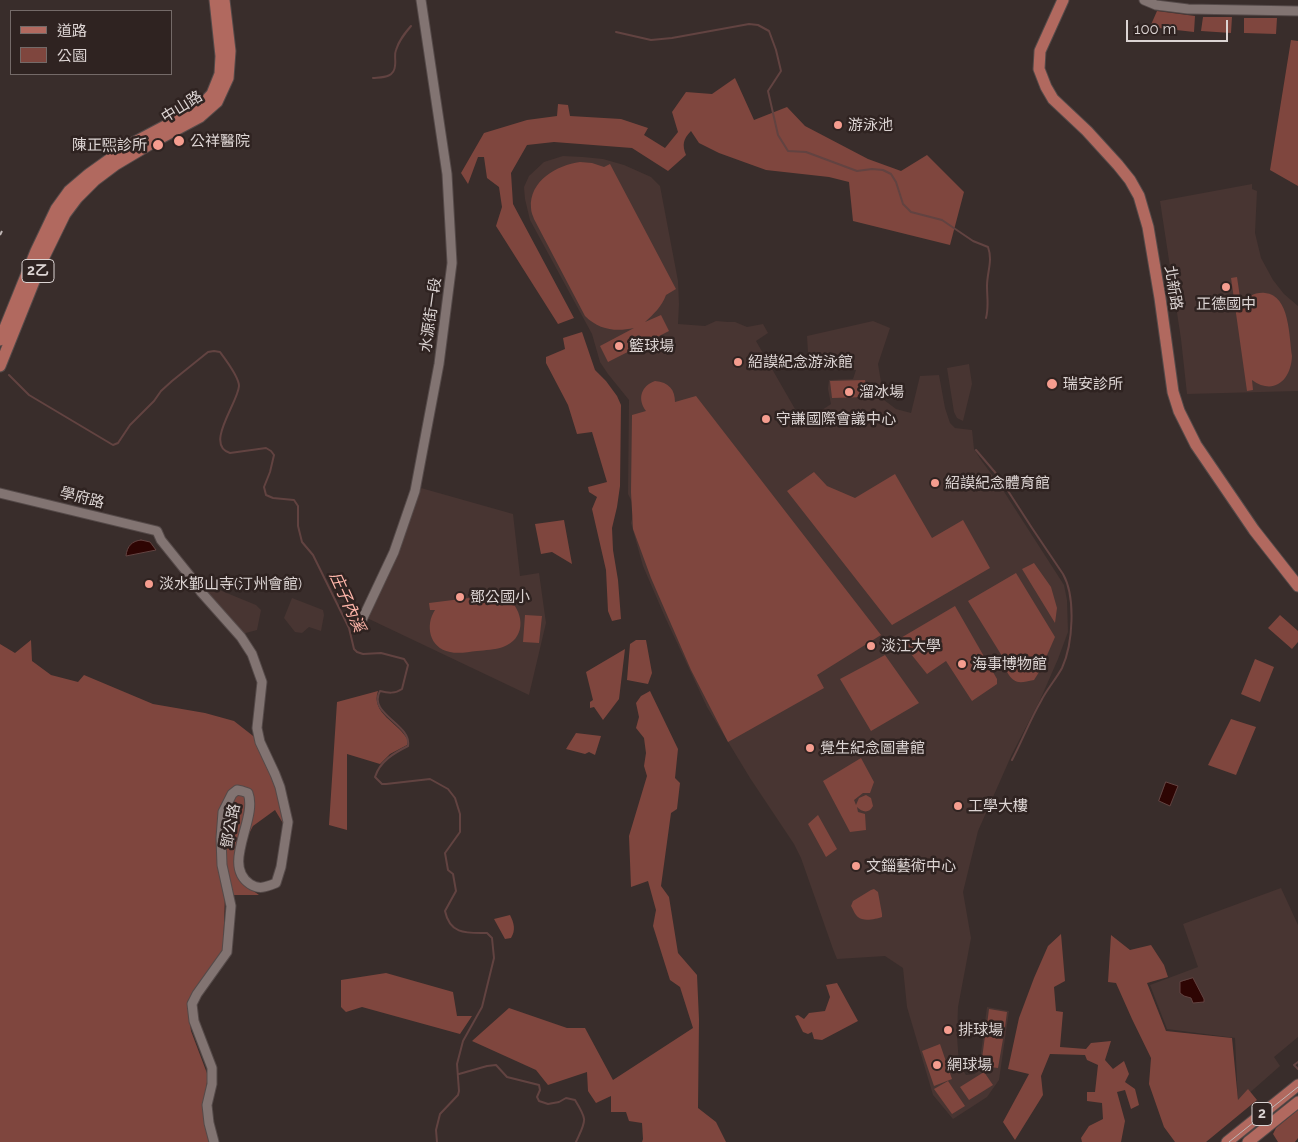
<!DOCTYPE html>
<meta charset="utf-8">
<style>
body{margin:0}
#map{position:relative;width:1298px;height:1142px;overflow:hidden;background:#392d2b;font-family:Raleway,"Noto Sans TC",sans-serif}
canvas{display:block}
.legend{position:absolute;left:10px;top:10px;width:162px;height:65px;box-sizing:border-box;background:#2f2321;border:1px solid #746a68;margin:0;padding:6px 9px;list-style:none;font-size:15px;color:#dcd4d3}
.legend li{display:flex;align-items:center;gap:10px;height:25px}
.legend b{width:25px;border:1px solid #746a68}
.scale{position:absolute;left:1126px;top:20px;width:102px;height:22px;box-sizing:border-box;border:2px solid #dcd4d3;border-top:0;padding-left:6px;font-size:15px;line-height:18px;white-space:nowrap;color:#dcd4d3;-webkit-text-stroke:4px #2f2321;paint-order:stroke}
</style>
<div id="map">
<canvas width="1298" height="1142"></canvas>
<ul class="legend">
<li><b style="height:6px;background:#b1695f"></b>道路</li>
<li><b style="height:14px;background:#7f463e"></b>公園</li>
</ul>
<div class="scale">100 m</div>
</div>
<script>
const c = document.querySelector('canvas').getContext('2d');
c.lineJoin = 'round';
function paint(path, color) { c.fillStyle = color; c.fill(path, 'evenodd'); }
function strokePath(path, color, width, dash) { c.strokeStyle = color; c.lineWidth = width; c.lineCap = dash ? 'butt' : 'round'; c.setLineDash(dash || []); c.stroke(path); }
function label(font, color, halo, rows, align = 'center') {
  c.font = font + ' Raleway,"Noto Sans TC",sans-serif'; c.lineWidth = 5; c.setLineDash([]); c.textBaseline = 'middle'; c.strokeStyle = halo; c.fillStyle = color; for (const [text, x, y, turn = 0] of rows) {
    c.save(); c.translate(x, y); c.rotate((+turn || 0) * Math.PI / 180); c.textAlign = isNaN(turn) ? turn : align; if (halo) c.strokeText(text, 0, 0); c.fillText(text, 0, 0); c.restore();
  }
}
paint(new Path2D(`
 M563 156 583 157 603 159 624 165 651 177 660 186 678 281 679 304 678 324 705 326 716 321 728 322H735L747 327 763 324 768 333 756 341 799 416 805 418 819 412 831 404 828 389 829 380 853 379 856 370 809 368 807 336 873 321 890 328 878 364 884 400 896 409 911 413 920 376 939 375 945 408 950 423 955 428 972 430 974 449 981 460 1001 487 1064 585 1067 600 1068 632 1058 659 1040 700 1012 754 978 831 963 892 971 938 958 1007 957 1036 959 1064 966 1075 975 1074 979 1068 987 1007 1009 1011 999 1080 987 1097 953 1119 933 1095 907 1007 903 968 885 956 837 959 833 949 801 858 794 844 750 778 707 707 665 617 643 566 631 523 633 515 632 502 628 494 629 400 608 374 600 362 592 334 530 220 525 199 524 187 529 176 544 162Z
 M1252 184V189L1257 191 1255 233 1261 258 1273 280 1284 294 1298 306V391L1187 394 1181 339 1160 201Z
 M969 364 972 384 963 421 957 418 954 412 947 368Z
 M421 488 513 514 520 576 539 573 546 623 529 695 367 618 396 554Z
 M200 584 217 589 256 605 261 610 257 630 242 634Z
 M292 598 323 610 324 615 321 631 309 627 302 633 295 632 284 618Z
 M1281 888 1298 925V1037L1274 1057 1280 1066 1238 1103 1235 1038 1167 1029 1150 985 1198 967 1183 924Z`), '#483532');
paint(new Path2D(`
 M1157 11 1195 16 1194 32 1150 27Z
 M1203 17H1232L1231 33 1201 31Z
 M1244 18H1277L1276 34 1244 33Z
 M1291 40 1298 41V186L1270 170Z
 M735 78 754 120 787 107 805 126 868 159 901 171 927 155 964 192 950 245 853 221 849 182 829 177 766 170 719 153 699 143 691 131C683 139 682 145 686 155L668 171 632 148 554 142 527 145 511 173 513 204 574 318 558 324 496 226 502 207 499 187 487 178 484 157H478L468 184 461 173 484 133 527 120 557 116 558 104 568 105 570 116 621 119 648 128 644 135 665 148 678 132 672 112 686 92 712 94Z
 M580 162 592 163 604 167 610 164 676 289 666 295C662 306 654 314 645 322L661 315 669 331 608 362 600 346 634 328C616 332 599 330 585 316L534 219C533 216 531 212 531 208 529 181 557 165 580 162Z
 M1237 277 1241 304C1247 297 1255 292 1265 293 1290 295 1289 337 1292 356 1291 380 1274 396 1252 380L1253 390 1247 391 1231 278Z
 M582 332 595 370 606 381 617 396 621 405 620 486 617 507 612 528 613 550 618 580 621 619 612 621 608 611 606 570 592 509 597 497 589 492 588 487 607 482 592 432 577 434 568 405 546 363V357L565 349 563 338Z
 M865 380 867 394 866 397 832 398 830 381Z
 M655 381C669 382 675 390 675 402L696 396 881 635 817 675 824 688 728 742 691 670 651 578 633 529 631 492 632 415 646 411C637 399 641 386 655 381Z
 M814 472 827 486 855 498 895 474 932 538 963 520 990 568 892 625 787 491Z
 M564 520 572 564 552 552 541 554 535 524Z
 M1034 563 1051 587 1057 608 1055 623 1022 569Z
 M1016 573 1055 637 1041 669 1034 680C1020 683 1015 685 1007 672L1010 669 968 601Z
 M517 592 518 599 510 600C525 615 525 639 503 647 495 650 485 650 477 651 468 652 458 654 450 652 429 648 425 625 435 610H430L429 603Z
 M955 606 997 679V684L972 701 946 661 927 674 899 639Z
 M525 615 542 616 539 643 523 642Z
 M1280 615 1298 631V642L1292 649 1268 628Z
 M31 640 32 661 51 675 78 682 84 675 153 704 205 713 234 721 257 739 272 773 281 806 284 825 275 810 253 826 237 857V870L241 882 259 895H225L223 952 187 1002 191 1031 208 1076 203 1107 210 1142H0V644L15 653Z
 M636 640H646L652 673 648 684 627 680 630 644Z
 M625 649 619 699 603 720 594 707 590 708V702L593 700 586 672Z
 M885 655 919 703 871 731 840 679Z
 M1255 659 1274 667 1260 702 1241 694Z
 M378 691C370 713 399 723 408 740L407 745 390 754 380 764 347 754V830L329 825 337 702Z
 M650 691 678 749 675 778 680 783 677 809 671 813 661 886 669 897 678 953 697 975 699 1020 698 1108 716 1122 726 1142H642L643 1139 642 1123 629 1121 626 1112H611V1096L596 1103 588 1091 587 1072 548 1085 536 1070 472 1041 509 1008 567 1028H585L613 1080 693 1028 680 987 670 980 653 926 656 910 648 881 631 887 629 836 647 776 644 766 646 753 644 738 636 728 639 717 636 703 641 696Z
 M1231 719 1256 727 1236 775 1208 765Z
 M576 733 601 736 595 755 589 752 585 754 566 749Z
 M861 758 874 782 870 793H863L854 800 856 805 859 798 866 795 871 798 873 806C869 814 862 812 857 807L858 812 865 814 866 830 850 832 823 781Z
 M818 815 837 849 826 857 808 824Z
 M874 889 878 892 882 914V917C876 919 863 922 858 917 855 915 853 909 851 906L853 901 871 890Z
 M510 915C514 923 516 930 511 938L505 939 494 919Z
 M1061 934 1065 981 1054 987 1056 1011 1063 1012 1060 1047 1086 1049 1091 1043 1111 1041 1105 1060 1113 1069 1124 1061 1129 1074 1125 1082 1135 1089 1139 1105 1131 1109 1125 1090 1117 1092 1125 1121 1121 1142H1082L1081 1138 1089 1126 1103 1119 1102 1103 1087 1101V1092H1095L1098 1065 1087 1060 1085 1055 1050 1054 1041 1076 1043 1095 1015 1140 1003 1122 1029 1074 1008 1069 1019 1018 1034 978 1048 946Z
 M1111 935 1130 950 1151 945 1164 965 1168 977 1147 983 1166 1031 1232 1038 1238 1100 1248 1089 1257 1100 1206 1142H1175L1164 1127 1149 1084 1151 1058 1132 1019 1116 983 1108 982Z
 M386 973 453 992 457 1016H472L460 1034 362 1007 346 1012 341 1007V980Z
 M837 983 858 1021 822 1040 814 1039 812 1032 808 1034 803 1032 795 1016 798 1015 804 1019 809 1013 825 1011 830 997 826 985Z
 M989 1009 1007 1012 1004 1035 986 1033Z
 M985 1036 1003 1039 998 1068 981 1066Z
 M940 1044 952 1079 934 1086 922 1051Z
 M984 1072 993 1085 969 1100 960 1087Z
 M948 1081 965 1106 952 1114 934 1089Z
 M1298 1110V1138L1295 1142H1278L1273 1134 1276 1128Z`), '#7f463e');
const water = new Path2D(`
 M141 540 150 542 156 550 126 556C127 546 132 541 141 540Z
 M1166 782 1178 786 1170 806 1159 801Z
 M1193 978 1204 999V1002L1193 1003 1191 998 1184 996 1180 993V982Z`);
paint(water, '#2e0503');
strokePath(water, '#624341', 1);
strokePath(new Path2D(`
 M616 32 651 40 672 38 749 24 758 25 769 31 776 50 781 71 768 91 778 135 788 151 806 152 857 171 872 169 883 170 891 174 896 182 903 204 911 212 942 220 973 241 988 247C993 261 987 272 987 286 987 298 989 307 986 318
 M373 78C382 77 394 78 395 66 396 60 394 55 396 50 399 40 405 33 411 26
 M9 375 29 395 113 445 118 443 130 425 154 401 161 391 172 381 208 352 214 351 220 352C226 360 239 377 239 386 238 403 204 445 230 453L266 448 271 451 274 455 270 472 264 487 266 495 273 498 294 500 298 506V526L302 542 313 555 349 628 354 649 357 652 363 654 381 653 404 659 408 665 402 689C395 694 388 693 380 691 367 714 412 724 408 746 394 753 380 761 375 777L382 784H386L430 779 448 789 455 798 460 814V832L445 853 448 870 453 874 456 891 445 911C450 935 467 933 487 933L492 938 494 958 482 1007 463 1041 457 1064 459 1091 458 1095 440 1114 436 1130 437 1142
 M976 450 999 477 1032 528 1063 574C1076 597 1073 644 1062 668 1056 679 1047 689 1041 701 1030 720 1022 741 1012 760
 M1298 1062 1294 1065 1298 1069
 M459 1074 487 1066 496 1065 507 1077 539 1085 540 1090 537 1097 539 1101 548 1104 559 1102 566 1098 575 1100C588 1121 586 1120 576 1142`), '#624341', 2);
const minor = new Path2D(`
 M1144 0 1156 5 1188 9 1298 11
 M0 493 157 531 161 540 194 581 201 592 241 637 252 654 262 682 257 728 260 742 275 774 280 787 288 822 281 867 276 883C266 887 259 890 250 884 221 865 258 819 248 793L242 791 237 790 232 794 223 812 221 838 222 865 231 906 227 952 197 994 192 1004 194 1021 212 1068V1084L207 1105 209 1123 214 1142
 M361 622 394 552 415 491 439 364 452 263 447 174 421 0`);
const major = new Path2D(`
 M1063 0 1040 51 1039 69 1046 87 1053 99 1087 131 1118 165 1130 180 1139 196 1148 227 1160 298 1173 392 1179 411 1196 445 1254 530 1298 586
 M0 340 36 251 56 209 69 191 89 174 131 144 199 108 212 94 220 74 221 56 215 0
 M0 366 43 259 65 214 77 198 95 180 115 165 157 140 200 117 217 102 228 78 230 51 224 0
 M1227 1142 1298 1085
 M1248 1142 1298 1102`);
strokePath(minor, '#554a49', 11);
strokePath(major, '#554a49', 13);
strokePath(minor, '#827472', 9);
strokePath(major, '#b1695f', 11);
strokePath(new Path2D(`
 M1229 1142 1298 1087`), '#bfb6b5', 1);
strokePath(new Path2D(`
 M0 235 2 231`), '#bfb6b5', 2, [9, 9]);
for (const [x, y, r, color] of [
 [838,125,5,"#f59d8f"],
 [179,141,6,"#f59d8f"],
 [158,145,6,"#f59d8f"],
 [1226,287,5,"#f59d8f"],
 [619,346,5,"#f59d8f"],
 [738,362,5,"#f59d8f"],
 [1052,384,6,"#f59d8f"],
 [849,392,5,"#f59d8f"],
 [766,419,5,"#f59d8f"],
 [935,483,5,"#f59d8f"],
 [149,584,5,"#f59d8f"],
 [460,597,5,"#f59d8f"],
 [871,646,5,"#f59d8f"],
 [962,664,5,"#f59d8f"],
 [810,748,5,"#f59d8f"],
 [958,806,5,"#f59d8f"],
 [856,866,5,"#f59d8f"],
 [948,1030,5,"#f59d8f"],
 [937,1065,5,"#f59d8f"]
]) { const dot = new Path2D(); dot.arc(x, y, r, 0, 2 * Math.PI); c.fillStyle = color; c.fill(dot); strokePath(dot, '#2f2321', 2); }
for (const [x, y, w] of [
 [38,271,32],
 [1262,1114,20]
]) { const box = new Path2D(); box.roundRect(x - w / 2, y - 11.5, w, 23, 4); c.fillStyle = '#2f2321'; c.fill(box); strokePath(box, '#dcd4d3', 1); }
label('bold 14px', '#dcd4d3', null, [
 ["2乙",38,271],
 ["2",1262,1114]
]);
label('15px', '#dcd4d3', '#2f2321', [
 ["中山路",182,107,-32],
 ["北新路",1173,288,81],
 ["水源街一段",431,315,-82],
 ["學府路",82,498,14],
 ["鄧公路",231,826,-79]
]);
label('15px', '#dcd4d3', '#2f2321', [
 ["游泳池",848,125],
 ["公祥醫院",190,141],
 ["陳正煕診所",147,145,"right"],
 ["正德國中",1226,304,"center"],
 ["籃球場",629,346],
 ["紹謨紀念游泳館",748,362],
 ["瑞安診所",1063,384],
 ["溜冰場",859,392],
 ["守謙國際會議中心",776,419],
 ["紹謨紀念體育館",945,483],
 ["淡水鄞山寺(汀州會館)",159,584],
 ["鄧公國小",470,597],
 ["淡江大學",881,646],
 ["海事博物館",972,664],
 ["覺生紀念圖書館",820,748],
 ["工學大樓",968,806],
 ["文錙藝術中心",866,866],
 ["排球場",958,1030],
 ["網球場",947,1065]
], 'left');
label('italic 16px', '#feb5a9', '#2f2321', [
 ["庄子內溪",347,602,66]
]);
</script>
